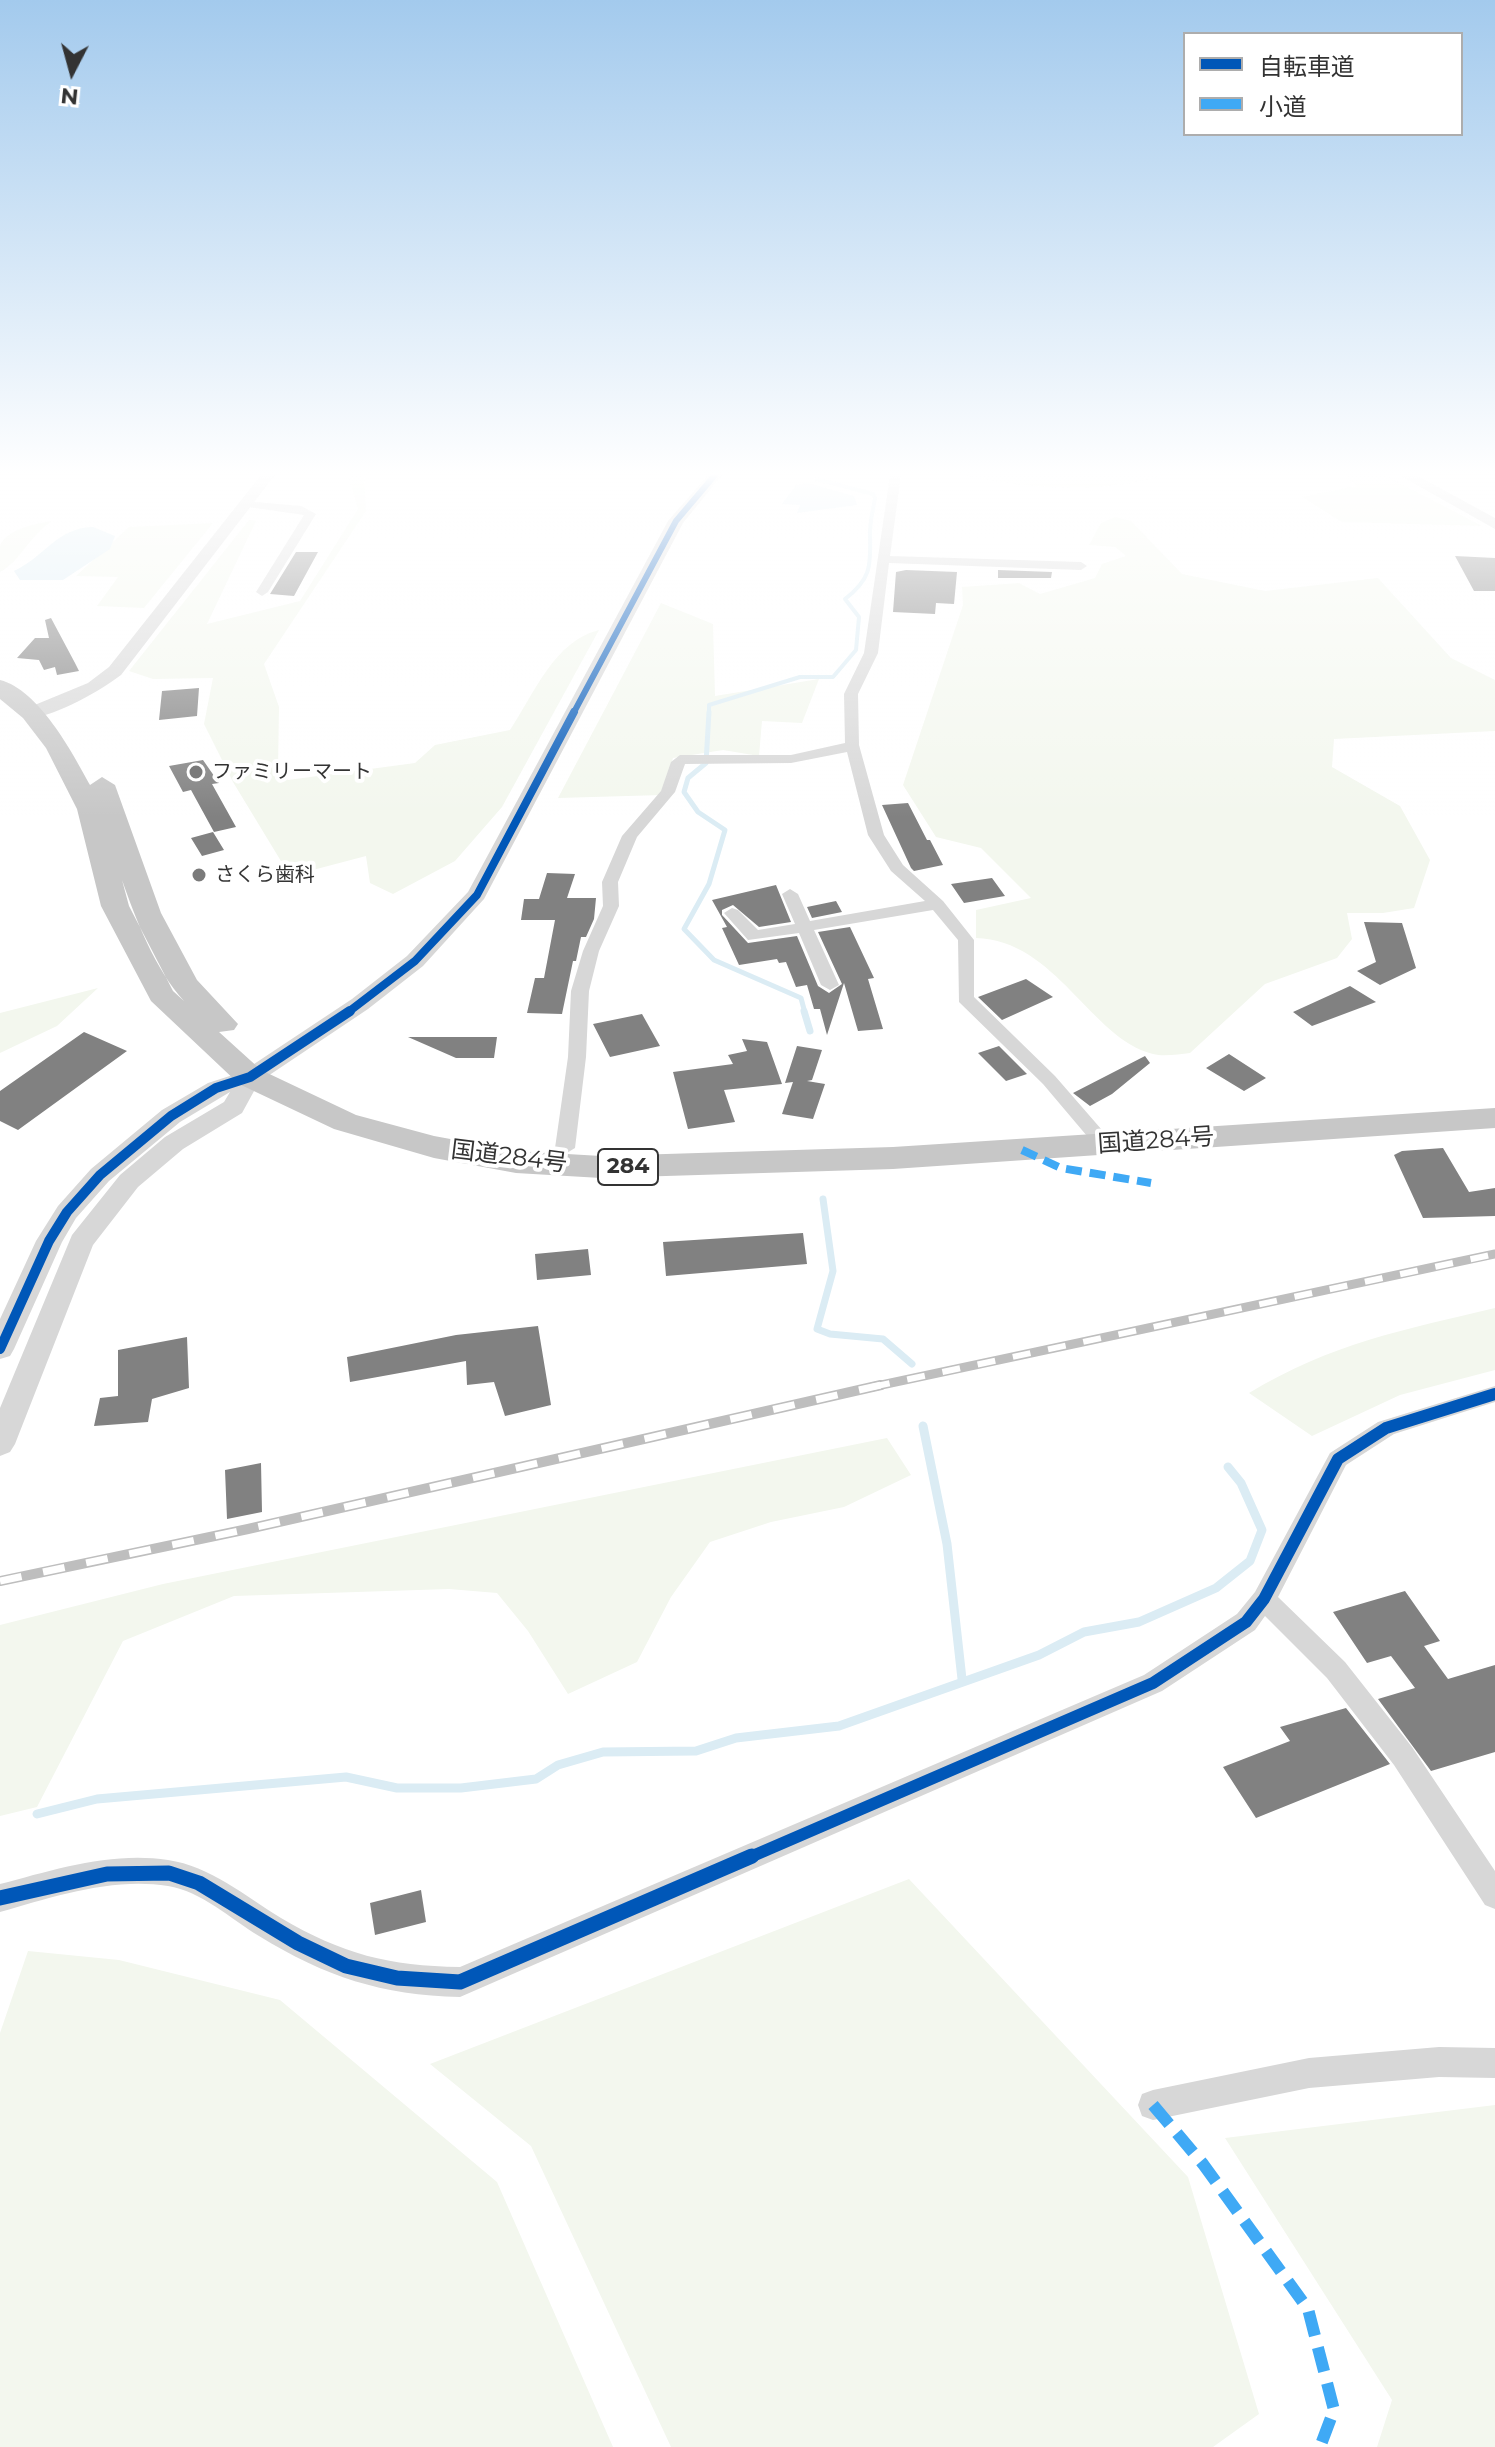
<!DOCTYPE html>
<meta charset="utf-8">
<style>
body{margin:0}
#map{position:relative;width:1495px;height:2447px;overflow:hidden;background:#fff;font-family:Montserrat,"Noto Sans JP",sans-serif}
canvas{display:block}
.legend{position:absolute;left:1183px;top:32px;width:280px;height:104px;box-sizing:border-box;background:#fff;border:2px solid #adadad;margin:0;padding:10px 14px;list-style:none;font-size:24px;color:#333}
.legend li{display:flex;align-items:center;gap:16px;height:40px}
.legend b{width:40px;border:2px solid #adadad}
.north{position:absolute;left:32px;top:32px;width:80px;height:80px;-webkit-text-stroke:6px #fff;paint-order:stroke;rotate:186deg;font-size:22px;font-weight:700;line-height:32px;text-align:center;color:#333}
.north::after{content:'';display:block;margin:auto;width:28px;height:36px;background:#333;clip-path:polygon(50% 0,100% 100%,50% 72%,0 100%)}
</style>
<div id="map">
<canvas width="1495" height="2447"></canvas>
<ul class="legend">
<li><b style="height:10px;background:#0057b8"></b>自転車道</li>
<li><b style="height:10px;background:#3fa9f5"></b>小道</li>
</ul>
<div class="north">N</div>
</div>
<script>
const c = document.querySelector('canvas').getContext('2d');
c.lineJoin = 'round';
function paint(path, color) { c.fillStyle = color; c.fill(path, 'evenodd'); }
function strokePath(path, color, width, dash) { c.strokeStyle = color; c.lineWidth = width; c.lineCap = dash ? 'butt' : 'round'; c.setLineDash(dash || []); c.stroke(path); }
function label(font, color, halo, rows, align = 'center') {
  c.font = font + ' Montserrat,"Noto Sans JP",sans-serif'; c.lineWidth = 8; c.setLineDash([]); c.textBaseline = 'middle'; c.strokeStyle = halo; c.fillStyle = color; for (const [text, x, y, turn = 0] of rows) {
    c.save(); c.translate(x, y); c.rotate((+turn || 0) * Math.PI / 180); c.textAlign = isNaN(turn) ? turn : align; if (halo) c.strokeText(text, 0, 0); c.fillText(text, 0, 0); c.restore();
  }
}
paint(new Path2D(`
 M348 475H364L366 511 264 664 279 707 278 769 288 780 415 763 435 745 510 730C534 694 554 641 599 630L502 807 455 861 393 894 370 883 366 856 290 876 233 782 204 724 213 678 153 679 129 671 249 520 256 521 207 624 300 601 358 509Z
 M964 475H1164C1099 495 1029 489 964 475Z
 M1346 475H1384L1482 526 1342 522 1302 497 1356 486Z
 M1115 517 1131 521 1182 574 1265 591 1378 578 1451 658 1495 680V731L1334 739 1332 767 1400 806 1430 860 1414 908 1383 913H1347L1352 939 1337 958 1265 984 1190 1053C1179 1054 1164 1057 1153 1054 1091 1039 1056 940 976 938V910L1031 898 981 848 936 837 903 785 963 605 962 587 1019 583 1040 594 1095 578 1102 564 1126 556 1115 547 1089 545 1101 523Z
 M52 521C29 536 20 562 0 572 0 565 0 553 0 546 5 530 37 523 52 521Z
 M213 523 144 608 97 606 118 577 76 576 129 527Z
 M661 603 713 624 715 696 819 679 802 723 762 721 759 756 723 750 673 758 662 795 558 798Z
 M98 988 57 1026 0 1053V1013Z
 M1495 1308V1370L1400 1395 1312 1436 1249 1393C1332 1343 1403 1330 1495 1308Z
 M887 1438 911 1475 844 1507 771 1522 710 1542 671 1597 637 1662 568 1694 528 1631 497 1593 449 1589 234 1596 123 1641 37 1807 0 1816V1625L163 1584Z
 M909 1879 1188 2177 1259 2414 1213 2447H671L531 2146 430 2064Z
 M28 1951 119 1960 280 2000 497 2182 613 2447H0V2033Z
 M1495 2105V2447H1377L1392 2400 1225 2138Z`), '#f3f7ee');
paint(new Path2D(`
 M808 483 854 496 857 505 797 513 800 505 782 504 796 485Z
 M93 527 115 536 110 549 63 580H20L14 571C46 556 56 528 93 527Z`), '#dbecf4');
strokePath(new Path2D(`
 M709 714V705L800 677H833L856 650 859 617 845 599C870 580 871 567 870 537 869 524 873 511 875 498L873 494 816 479`), '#dbecf4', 4);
strokePath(new Path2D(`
 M709 712 706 763 688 778 684 792 698 812 725 830 709 884 684 929 714 960 801 998 805 1013`), '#dbecf4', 5);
strokePath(new Path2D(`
 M804 1011 810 1031
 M823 1199 833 1271 817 1329 830 1334 883 1339 912 1364`), '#dbecf4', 7);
strokePath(new Path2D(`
 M923 1426 947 1544 962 1679
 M37 1814 97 1799 346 1777 397 1788H461L536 1779 558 1765 603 1752 696 1751 736 1738 839 1726 1039 1655 1084 1632 1139 1622 1216 1588 1250 1561 1262 1530 1241 1483 1228 1467`), '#dbecf4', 9);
paint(new Path2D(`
 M296 552H318L294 596 270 594Z
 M1455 556 1495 558V591H1474Z
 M906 570 957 572 954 604 936 603 935 614 893 612 896 572Z
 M998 570 1052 572 1051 578H998Z
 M51 618 75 663 79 671 57 675 55 667 44 670 39 660 17 658 35 638H49L45 620Z
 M199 688 197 716 159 720 162 691Z
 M203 760 219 783 212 784 236 827 214 832 191 790 183 792 169 766Z
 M908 803 927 840H930L943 865 914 871 911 868 882 805Z
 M213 832 224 850 202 856 191 838Z
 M547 873 575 874 567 898H596L594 919 586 937H581L576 961H573L562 1014 527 1013 535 978H544L555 920H521L524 899H539Z
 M992 878 1005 896 964 903 951 884Z
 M776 885 791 922 759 927 733 905 722 910V915L748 943 797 936 818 986 829 993 842 984 818 932 850 927 874 978 868 979 883 1029 858 1031 844 983 827 1035 820 1009H814L807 985 796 987 786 962 779 963 777 959 739 965 722 928 727 927 712 900Z
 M836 901 842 912 812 918 807 907Z
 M1364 922 1402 923 1416 968 1380 985 1357 971 1376 962Z
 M1026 979 1053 997 1002 1020 978 997Z
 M1350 986 1376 1002 1312 1026 1293 1012Z
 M642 1014 660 1046 610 1057 593 1024Z
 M84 1032 127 1051 18 1130 0 1121V1091Z
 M408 1037H497L494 1058H456Z
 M742 1039 767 1042 782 1084 724 1090 735 1122 688 1129 673 1072 733 1064 728 1055 747 1051Z
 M797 1046 822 1050 812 1080 807 1081 825 1084 813 1119 782 1114 793 1082 785 1083Z
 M999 1046 1027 1074 1006 1081 978 1053Z
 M1229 1054 1266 1078 1244 1091 1206 1068Z
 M1145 1056 1150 1063 1112 1094 1090 1106 1073 1093Z
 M1443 1148 1469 1192 1495 1188V1216L1423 1218 1394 1155 1402 1151Z
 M803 1233 807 1264 666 1276 663 1242Z
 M588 1249 591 1275 537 1280 535 1254Z
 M538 1326 551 1405 505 1416 494 1382 467 1385 466 1361 350 1382 347 1357 456 1335Z
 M187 1337 189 1388 152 1399 148 1422 94 1426 100 1398 118 1396V1350Z
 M261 1463 262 1512 227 1519 225 1470Z
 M1405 1591 1440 1641 1424 1646 1448 1679 1495 1665V1752L1431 1771 1378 1699 1415 1688 1391 1656 1367 1663 1333 1612Z
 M1346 1708 1390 1764 1256 1818 1223 1767 1290 1741 1280 1727Z
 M421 1890 426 1922 375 1935 370 1903Z`), '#818181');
paint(new Path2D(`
 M890 475H901L890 556 1081 562 1087 566 1081 570 889 563 878 653 858 694 859 745 884 835 903 865 943 901 974 940V997L1055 1076 1115 1145 1112 1149H1098L1043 1084 959 1002 958 940 933 910 814 930 839 985 830 990 821 985 799 933 748 940 724 913 732 908 738 910 758 930 795 924 782 894 790 889 798 894 810 921 925 901 891 871 868 835 847 752 791 763 685 764 675 792 637 837 618 882 619 906 599 951 589 991 586 1057 575 1148 565 1154 558 1152 555 1148 568 1057 571 991 583 951 603 906 602 882 622 836 661 791 671 762 680 755H791L845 743 844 694 864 653Z
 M245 501 301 506 316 514 268 592 262 596 256 592 304 515 241 506 239 504Z
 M1495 1386V1402L1394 1434 1346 1465 1278 1597 1345 1662 1412 1747 1495 1871V1909L1485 1905 1394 1765 1327 1678 1265 1616 1255 1630 1162 1691 460 1997C381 1995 326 1977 259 1936 231 1919 201 1891 168 1886 112 1877 53 1897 0 1912V1884C53 1870 112 1851 168 1860 210 1866 245 1896 281 1918 342 1954 389 1966 460 1967L1144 1675 1237 1614 1255 1592 1330 1453 1378 1422Z
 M1439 2047 1495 2048V2078L1439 2077 1309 2088 1153 2120 1142 2116 1138 2105 1142 2094 1153 2090 1309 2058Z`), '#d7d7d7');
paint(new Path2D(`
 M261 475H275L121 675C103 689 47 722 25 717V709L88 683 109 667Z
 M708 475H722L683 523 484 899 423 966 368 1009 259 1082 242 1113 183 1149 138 1187 93 1245 15 1444 10 1452 0 1456V1408L72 1235 120 1175 165 1137 224 1102 230 1092 180 1122 109 1181 76 1218 62 1242 14 1349 10 1356 0 1359V1319L36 1241 58 1206 91 1169 162 1110 208 1083 242 1072 352 999 407 956 468 892 668 521Z
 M1399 475H1416L1495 518V529Z`), '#d7d7d7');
paint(new Path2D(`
 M0 680C39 690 72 752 90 785L102 777 115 785 161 913 197 980 238 1024 234 1030 219 1032 261 1070 356 1115 434 1136 516 1151 601 1156 893 1147 1495 1108V1128L893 1169 601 1178 516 1173 434 1158 334 1129 239 1084 151 1001 101 906 77 809 46 748 23 718 0 699ZM122 880C136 920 155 969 184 1001L173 991 129 906Z`), '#c7c7c7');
const railFar1 = new Path2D(`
 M872 1387 1495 1254`);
const rail = new Path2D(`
 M0 1581 248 1529 881 1385`);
strokePath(railFar1, '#bebebe', 9);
strokePath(rail, '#bebebe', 10);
strokePath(railFar1, '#fff', 6, [18]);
strokePath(rail, '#fff', 7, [22]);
strokePath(new Path2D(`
 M1022 1150 1061 1168 1151 1183`), '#3fa9f5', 8, [16, 8]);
strokePath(new Path2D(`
 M1153 2105 1203 2164 1308 2309 1334 2410 1320 2447`), '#3fa9f5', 12, [25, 12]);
strokePath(new Path2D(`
 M573 714 676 521 715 475`), '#0057b8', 6);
strokePath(new Path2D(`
 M347 1013 415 961 477 895 574 712`), '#0057b8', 8);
strokePath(new Path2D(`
 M0 1349 49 1241 67 1212 100 1175 171 1116 216 1088 250 1077 350 1011`), '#0057b8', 10);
strokePath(new Path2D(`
 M748 1858 1153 1683 1246 1622 1264 1599 1338 1459 1386 1428 1495 1394`), '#0057b8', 12);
strokePath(new Path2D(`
 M0 1898 107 1874 169 1873 199 1883 298 1943 346 1966 397 1978 460 1982 752 1856`), '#0057b8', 15);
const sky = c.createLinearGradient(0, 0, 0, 817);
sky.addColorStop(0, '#a3caed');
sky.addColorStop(0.58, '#fff');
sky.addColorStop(1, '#ffffff00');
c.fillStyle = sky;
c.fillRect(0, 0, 1495, 817);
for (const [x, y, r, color] of [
 [196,772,8,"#7a7a7a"],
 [199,875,8,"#7a7a7a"]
]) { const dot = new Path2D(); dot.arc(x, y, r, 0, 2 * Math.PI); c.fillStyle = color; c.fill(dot); strokePath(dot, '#fff', 3); }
label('20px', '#333', '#fff', [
 ["ファミリーマート",212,772],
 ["さくら歯科",215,875]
], 'left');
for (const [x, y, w] of [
 [628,1167,60]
]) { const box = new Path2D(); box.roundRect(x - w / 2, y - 18, w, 36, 6); c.fillStyle = '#fff'; c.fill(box); strokePath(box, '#333', 2); }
label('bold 22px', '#333', null, [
 ["284",628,1167]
]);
label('24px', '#333', '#fff', [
 ["国道284号",1156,1141,-4],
 ["国道284号",509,1157,7]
]);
</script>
